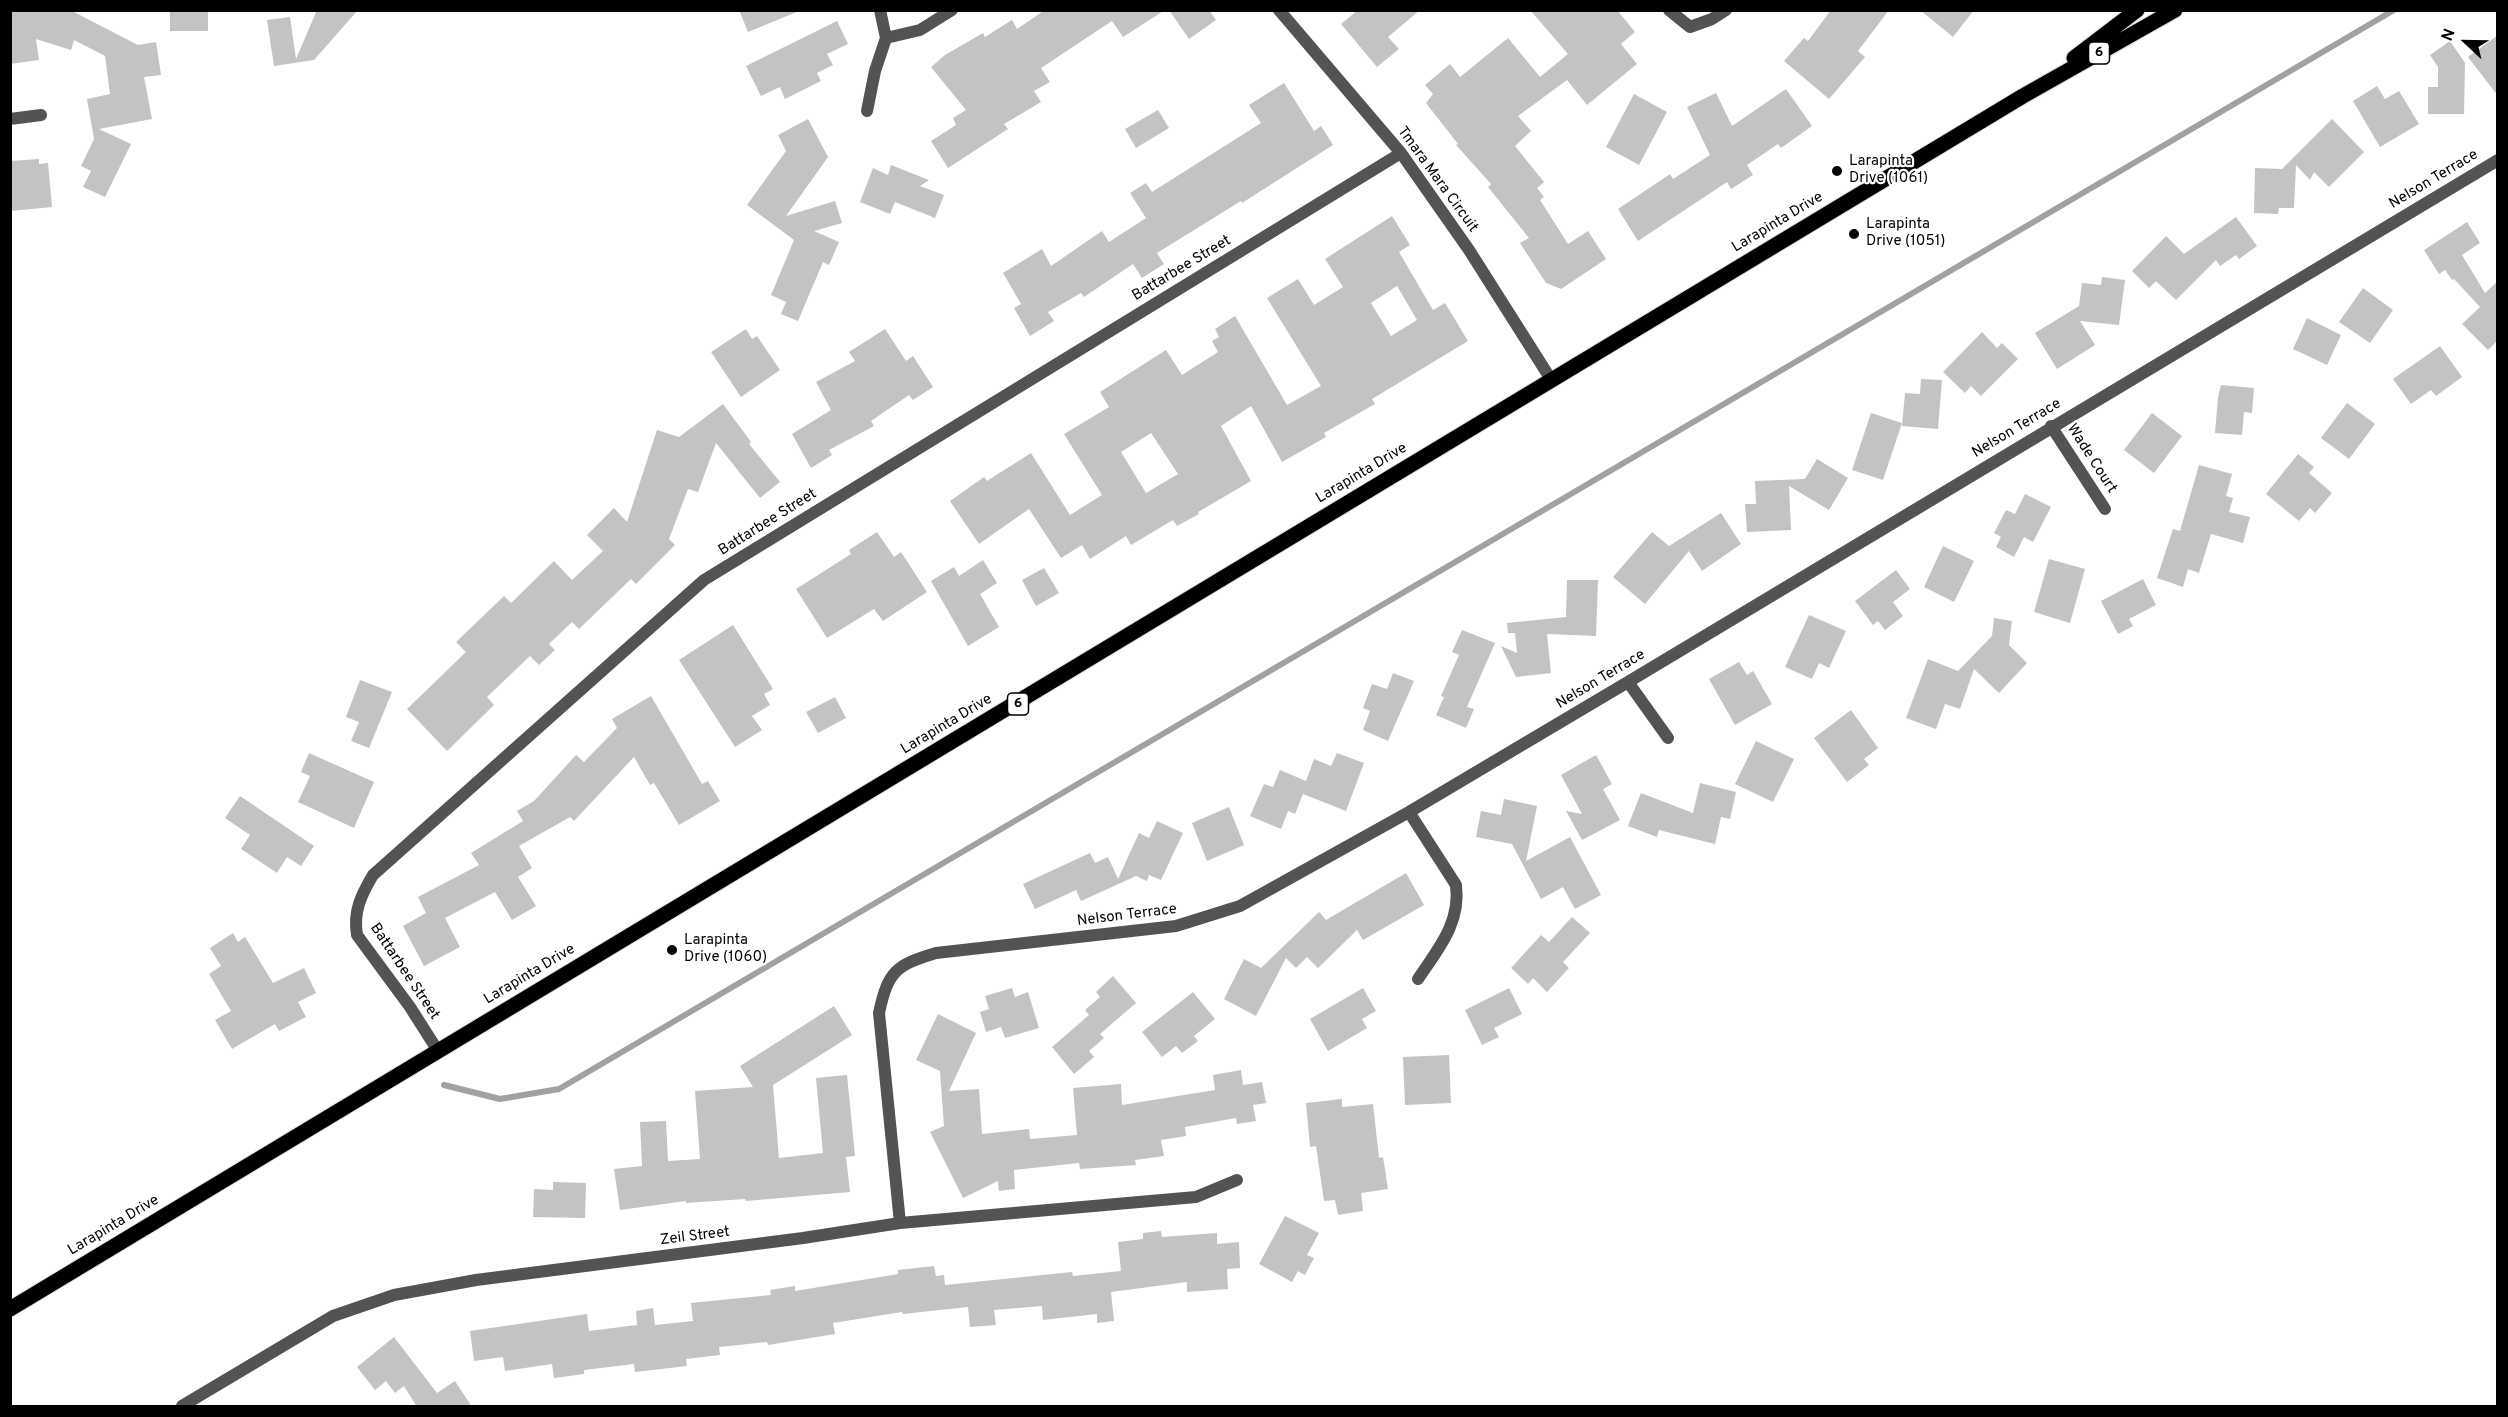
<!DOCTYPE html>
<style>
body{margin:0}
#map{position:relative;width:2508px;height:1417px;overflow:hidden;background:#fff;font-family:Overpass,sans-serif}
canvas{display:block}
.frame{position:absolute;inset:0;border:12px solid #000;pointer-events:none}
.north{position:absolute;left:2436px;top:12px;width:60px;height:60px;-webkit-text-stroke:4px #fff;paint-order:stroke;rotate:292deg;font-size:16px;font-weight:700;line-height:24px;text-align:center;color:#000}
.north::after{content:'';display:block;margin:auto;width:21px;height:27px;background:#000;clip-path:polygon(50% 0,100% 100%,50% 72%,0 100%)}
</style>
<div id="map">
<canvas width="2508" height="1417"></canvas>
<div class="frame"></div>
<div class="north">N</div>
</div>
<script>
const c = document.querySelector('canvas').getContext('2d');
c.lineJoin = 'round';
function strokePath(path, color, width, dash) { c.strokeStyle = color; c.lineWidth = width; c.lineCap = dash ? 'butt' : 'round'; c.setLineDash(dash || []); c.stroke(path); }
function paint(path, color) { c.fillStyle = color; c.fill(path, 'evenodd'); }
function label(font, color, halo, rows, align = 'center') {
  c.font = font + ' Overpass,sans-serif'; c.lineWidth = 4.5; c.setLineDash([]); c.textBaseline = 'middle'; c.strokeStyle = halo; c.fillStyle = color; for (const [text, x, y, turn = 0] of rows) {
    c.save(); c.translate(x, y); c.rotate((+turn || 0) * Math.PI / 180); c.textAlign = isNaN(turn) ? turn : align; if (halo) c.strokeText(text, 0, 0); c.fillText(text, 0, 0); c.restore();
  }
}
strokePath(new Path2D(`
 M444 1085 500 1099 559 1089 2394 10`), '#a1a1a1', 6);
paint(new Path2D(`
 M10 10H70L138 45 156 42 161 75 144 77 152 119 99 129 131 144 105 197 83 187 91 171 81 166 94 139 87 99 110 94 105 56 74 40 71 50 36 39 39 60 10 64Z
 M170 10H208V31H170Z
 M317 10H358L314 60 274 66 267 20 290 17 296 59Z
 M739 10H798L799 11 748 32Z
 M1045 10H1165L1123 37 1112 21 1041 68 1050 82 1034 91 1041 102 1004 124 1008 129 948 168 931 141 956 125 953 118 966 110 931 67 945 55 983 33 985 37 1012 20 1017 29Z
 M1169 10H1209L1216 20 1189 39Z
 M1358 10H1420L1388 37 1399 49 1377 67 1341 24Z
 M1530 10H1617L1635 32 1621 44 1637 64 1587 105 1567 80 1518 116 1531 131 1515 146 1544 182 1537 188 1544 197 1540 200 1568 244 1588 231 1606 259 1561 289 1546 283 1520 243 1529 238 1488 187 1491 184 1456 145 1458 144 1426 103 1433 94 1425 85 1450 64 1460 77 1508 38 1540 77 1568 54Z
 M1831 10H1889L1858 51 1865 57 1829 99 1784 61 1804 38 1808 41Z
 M1920 10H1974L1953 37Z
 M837 21 848 44 827 54 833 65 817 73 821 81 785 99 780 87 761 96 746 66Z
 M2498 35V96L2468 57Z
 M2450 41 2465 63 2464 114H2428V87H2438V67L2430 55Z
 M1284 83 1314 131 1321 126 1333 145 1242 203 1241 201 1157 253 1164 264 1142 278 1133 264 1084 297 1081 293 1048 312 1054 321 1030 336 1014 308 1021 304 1003 273 1042 249 1051 266 1102 231 1109 242 1146 218 1130 193 1146 183 1152 192 1261 123 1249 105Z
 M2377 86 2385 99 2399 91 2419 124 2380 147 2353 101Z
 M1786 89 1812 126 1781 148 1778 144 1747 165 1753 175 1731 189 1727 182 1638 241 1618 209 1670 174 1673 179 1710 155 1687 107 1716 93 1732 126Z
 M1634 94 1667 112 1639 165 1606 147Z
 M1158 110 1169 128 1136 148 1125 129Z
 M808 119 828 157 786 216 835 201 842 223 814 231 839 242 829 265 823 262 798 321 781 314 786 302 771 295 794 240 747 205 786 151 778 135Z
 M2332 119 2364 152 2329 187 2314 172 2310 180 2296 165 2294 208H2279L2278 214 2254 213 2255 168 2282 169Z
 M39 159V164L48 163 52 207 10 211V161Z
 M891 165 929 180 920 186 944 195 935 218 895 202 890 214 860 202 873 168 888 175Z
 M1392 216 1410 245 1399 252 1433 310 1445 303 1468 341 1372 399 1375 404 1324 433 1326 437 1282 462 1251 406 1221 426 1251 481 1198 512 1199 514 1177 526 1173 520 1131 545 1126 536 1090 559 1082 545 1061 558 1029 509 979 544 950 501 984 477 987 481 1031 453 1070 515 1102 495 1064 434 1109 407 1100 392 1166 350 1182 375 1218 352 1212 341 1219 337 1215 329 1235 316 1287 405 1321 386 1267 298 1298 279 1314 305 1343 287 1325 259ZM1397 286 1417 320 1391 336 1371 303ZM1151 433 1178 474 1146 493 1121 452Z
 M2236 217 2257 246 2239 259 2236 255 2220 266 2216 260 2176 300 2156 281 2149 288 2132 271 2166 236 2184 254Z
 M2467 222 2480 243 2462 255 2485 293 2498 281V340L2488 350 2462 324 2480 307 2454 279 2452 280 2445 270 2439 274 2424 250Z
 M2102 277 2125 280 2119 325 2080 321 2095 345 2057 369 2035 333 2079 306 2082 283 2101 285Z
 M2363 288 2393 310 2370 343 2339 322Z
 M2307 318 2341 335 2327 365 2293 349Z
 M746 329 752 339 757 336 780 370 741 397 711 352Z
 M885 329 906 361 913 356 933 387 913 400 909 395 871 421 874 426 829 450 832 455 811 468 792 434 831 410 816 382 855 361 849 352Z
 M1982 332 1997 348 2002 343 2018 359 1981 396 1971 386 1965 393 1943 372Z
 M2440 346 2462 377 2436 396 2431 390 2411 404 2393 379Z
 M1921 379 1942 380 1938 429 1902 426 1905 393 1920 394Z
 M2221 385 2254 388 2252 413 2244 412 2242 435 2215 433 2218 397Z
 M2347 403 2375 424 2349 459 2321 438Z
 M723 404 751 442 749 444 780 482 760 498 716 443 698 492 688 489 669 539 675 545 636 584 631 579 579 629 572 622 549 644 555 650 539 665 530 656 487 697 494 705 447 751 407 709 466 652 456 642 504 596 511 603 554 561 572 580 603 551 587 535 614 508 627 522 657 430 679 437Z
 M1871 413 1902 423 1883 480 1852 470Z
 M2152 413 2182 436 2154 473 2124 450Z
 M2298 454 2314 467 2309 473 2332 493 2315 513 2310 508 2299 521 2266 494Z
 M1817 459 1848 478 1829 510 1789 486 1791 530 1747 532 1745 504H1756L1755 481 1805 479Z
 M2199 465 2232 474 2226 496 2233 498 2229 512 2250 517 2243 543 2211 534 2199 573 2188 569 2183 587 2157 578 2173 529 2180 531Z
 M2025 494 2051 507 2033 542 2024 537 2014 557 1996 547 2001 537 1994 533 2006 510 2015 514Z
 M1721 513 1741 544 1702 571 1689 551 1645 604 1613 577 1652 532 1669 546Z
 M877 532 894 557 901 552 927 592 883 621 874 609 827 638 796 589 851 554 849 550Z
 M1943 546 1974 561 1954 602 1924 587Z
 M2049 559 2085 569 2070 623 2034 612Z
 M983 560 997 583 980 594 999 627 968 646 931 581 954 567 959 576Z
 M1044 568 1059 593 1036 606 1022 580Z
 M1896 570 1910 589 1893 602 1903 616 1885 630 1878 621 1873 625 1855 601Z
 M2143 579 2156 605 2129 619 2133 626 2118 634 2101 601Z
 M1567 580H1598L1596 636 1547 634 1551 673 1516 677 1501 646 1517 653 1515 633H1508L1507 623 1566 617Z
 M1809 615 1846 631 1829 668 1819 663 1812 679 1785 667Z
 M1994 618 2012 621 2009 645 2027 663 1999 693 1974 669 1960 709 1945 704 1936 729 1906 718 1928 659 1958 671 1992 636Z
 M733 625 773 689 764 694 770 705 752 716 762 730 735 747 679 660Z
 M1462 630 1495 643 1467 707 1474 709 1466 728 1436 715 1444 697 1441 696 1459 655 1452 652Z
 M1739 662 1747 675 1753 671 1772 704 1735 725 1709 679Z
 M1393 673 1414 681 1388 741 1363 730 1370 711 1363 708 1372 684 1387 689Z
 M360 680 392 692 369 748 351 741 359 722 346 717Z
 M651 696 702 784 708 781 720 801 679 825 654 783 650 785 634 757 574 821 570 817 519 846 532 868 518 877 536 906 512 920 495 892 445 918 460 947 424 966 403 926 426 913 418 897 479 865 471 853 523 821 517 811 534 801 576 755 584 762 617 728 612 719Z
 M835 697 846 718 818 733 806 712Z
 M1851 710 1878 748 1864 759 1869 765 1847 782 1814 738Z
 M1756 741 1794 759 1773 802 1735 784Z
 M309 753 374 782 354 828 298 802 310 776 301 772Z
 M1337 753 1364 763 1346 811 1303 794 1295 814 1288 811 1281 829 1250 816 1264 784 1273 787 1280 770 1306 781 1314 759 1331 766Z
 M1596 755 1612 784 1603 789 1620 820 1582 840 1566 811 1582 814 1561 775Z
 M1700 783 1736 792 1730 819 1721 817 1715 844 1659 830 1657 837 1628 826 1641 793 1693 813Z
 M240 796 314 846 301 866 287 857 277 873 241 849 250 835 225 818Z
 M1504 799 1537 806 1526 861 1570 837 1601 895 1575 909 1563 887 1541 899 1512 844 1476 837 1481 811 1501 815Z
 M1229 807 1244 845 1207 861 1192 823Z
 M1157 821 1183 833 1161 880 1149 875 1147 881 1136 876 1081 901 1076 890 1035 909 1023 884 1090 853 1095 863 1108 857 1118 879 1139 833 1149 838Z
 M1406 873 1424 905 1363 940 1357 930 1318 968 1307 957 1296 968 1286 958 1256 1016 1224 999 1244 959 1261 968 1319 912 1326 920Z
 M1572 917 1590 933 1563 962 1569 968 1547 992 1533 978 1528 984 1511 968 1541 935 1549 942Z
 M233 933 238 942 245 937 273 983 304 968 316 993 298 1002 306 1017 279 1031 275 1024 232 1049 215 1020 231 1011 209 974 221 966 210 948Z
 M1113 976 1136 1003 1100 1034 1104 1038 1089 1051 1094 1057 1074 1074 1052 1047 1089 1015 1085 1010 1100 997 1096 992Z
 M1012 988 1015 997 1028 992 1039 1028 1005 1038 1001 1027 986 1032 980 1012 989 1009 985 996Z
 M1363 988 1376 1011 1362 1019 1367 1028 1328 1051 1310 1019Z
 M1509 988 1522 1014 1494 1028 1499 1037 1482 1045 1465 1010Z
 M1193 992 1215 1019 1194 1036 1198 1041 1182 1053 1176 1046 1162 1057 1142 1032Z
 M834 1006 852 1035 773 1085 779 1158 823 1153 816 1078 847 1075 855 1156 846 1157 850 1192 746 1201 745 1199 686 1203V1201L620 1210 614 1169 642 1166 640 1122 666 1121 668 1161 700 1159 695 1091 753 1087 740 1066Z
 M938 1014 976 1033 949 1091 979 1089 982 1134 1029 1129 1030 1139 1077 1135 1073 1088 1121 1084 1122 1105 1215 1090 1213 1075 1241 1070 1243 1085 1262 1082 1266 1103 1253 1105 1256 1121 1237 1124 1236 1118 1185 1127 1186 1136 1161 1140 1164 1156 1135 1160 1136 1165 1080 1169 1079 1163 1014 1170 1015 1189 999 1191 998 1181 963 1198 930 1132 944 1126 940 1071 916 1060Z
 M1449 1055 1451 1103 1405 1105 1403 1057Z
 M1342 1099V1107L1373 1104 1379 1158 1383 1157 1388 1189 1361 1193 1363 1211 1338 1215 1335 1200 1324 1201 1316 1146 1310 1147 1306 1103Z
 M553 1182 586 1183 585 1218 533 1217 534 1189 553 1190Z
 M1285 1216 1319 1233 1307 1255 1314 1258 1305 1275 1298 1271 1292 1282 1259 1264Z
 M1161 1231 1162 1237 1217 1233V1244L1239 1242 1240 1268 1227 1269 1228 1289 1187 1292V1282L1111 1292 1114 1321 1097 1323V1314L1043 1320 1042 1306 994 1310 996 1325 970 1327 968 1307 903 1314 902 1312 833 1323 835 1334 768 1345 767 1342 719 1347 720 1355 686 1359 687 1366 635 1372 634 1364 584 1370V1374L554 1378 552 1364 505 1371 503 1357 474 1361 470 1331 587 1314 589 1331 637 1325 636 1311 653 1308 655 1325 693 1321 691 1303 771 1295 770 1290 795 1286V1291L898 1274V1270L934 1266 936 1276 944 1275 945 1285 1072 1272 1073 1276 1121 1271 1118 1242 1143 1239V1233Z
 M394 1337 437 1393 455 1381 472 1407H417L404 1386 395 1393 386 1381 375 1390 357 1367Z`), '#c3c3c3');
const primary = new Path2D(`
 M2074 58 2137 10
 M10 1309 2023 96 2175 10`);
strokePath(primary, '#dbdbdb', 17);
strokePath(new Path2D(`
 M1279 10 1401 153 1469 250 1552 381
 M1669 10 1690 27 1712 19 1726 10
 M886 38 920 30 952 10
 M867 111 875 71 886 38 880 10
 M10 119 41 115
 M2051 426 2105 509
 M1628 682 1668 738
 M1409 812 1456 885C1461 923 1438 949 1418 979
 M438 1051 410 1007 357 935C353 912 361 895 373 875L704 580 1401 153
 M900 1223 879 1013C888 971 896 965 936 953L1176 926 1240 906 1409 812 1628 682 2498 160
 M182 1406 333 1316 394 1295 476 1280 803 1238 900 1223 1196 1197 1237 1180`), '#535353', 12);
strokePath(primary, '#000', 15);
for (const [x, y, r, color] of [
 [1837,171,6,"#000"],
 [1854,234,6,"#000"],
 [672,950,6,"#000"]
]) { const dot = new Path2D(); dot.arc(x, y, r, 0, 2 * Math.PI); c.fillStyle = color; c.fill(dot); strokePath(dot, '#fff', 2); }
for (const [x, y, w] of [
 [2099,53,21],
 [1018,704,21]
]) { const box = new Path2D(); box.roundRect(x - w / 2, y - 11, w, 22, 4.5); c.fillStyle = '#fff'; c.fill(box); strokePath(box, '#000', 1.5); }
label('bold 14px', '#000', null, [
 ["6",2099,53],
 ["6",1018,704]
]);
label('15px', '#000', '#fff', [
 ["Larapinta",1849,162],
 ["Drive (1061)",1849,179],
 ["Larapinta",1866,225],
 ["Drive (1051)",1866,242],
 ["Larapinta",684,941],
 ["Drive (1060)",684,958]
], 'left');
label('15px', '#000', '#fff', [
 ["Tmara Mara Circuit",1437,180,54],
 ["Nelson Terrace",2434,180,-31],
 ["Larapinta Drive",1778,223,-31],
 ["Battarbee Street",1182,269,-31],
 ["Nelson Terrace",2017,429,-31],
 ["Wade Court",2091,459,57],
 ["Larapinta Drive",1362,474,-31],
 ["Battarbee Street",768,523,-32],
 ["Nelson Terrace",1601,680,-31],
 ["Larapinta Drive",947,725,-31],
 ["Nelson Terrace",1127,916,-7],
 ["Battarbee Street",404,972,56],
 ["Larapinta Drive",530,975,-31],
 ["Larapinta Drive",114,1226,-31],
 ["Zeil Street",695,1237,-7]
]);
</script>
